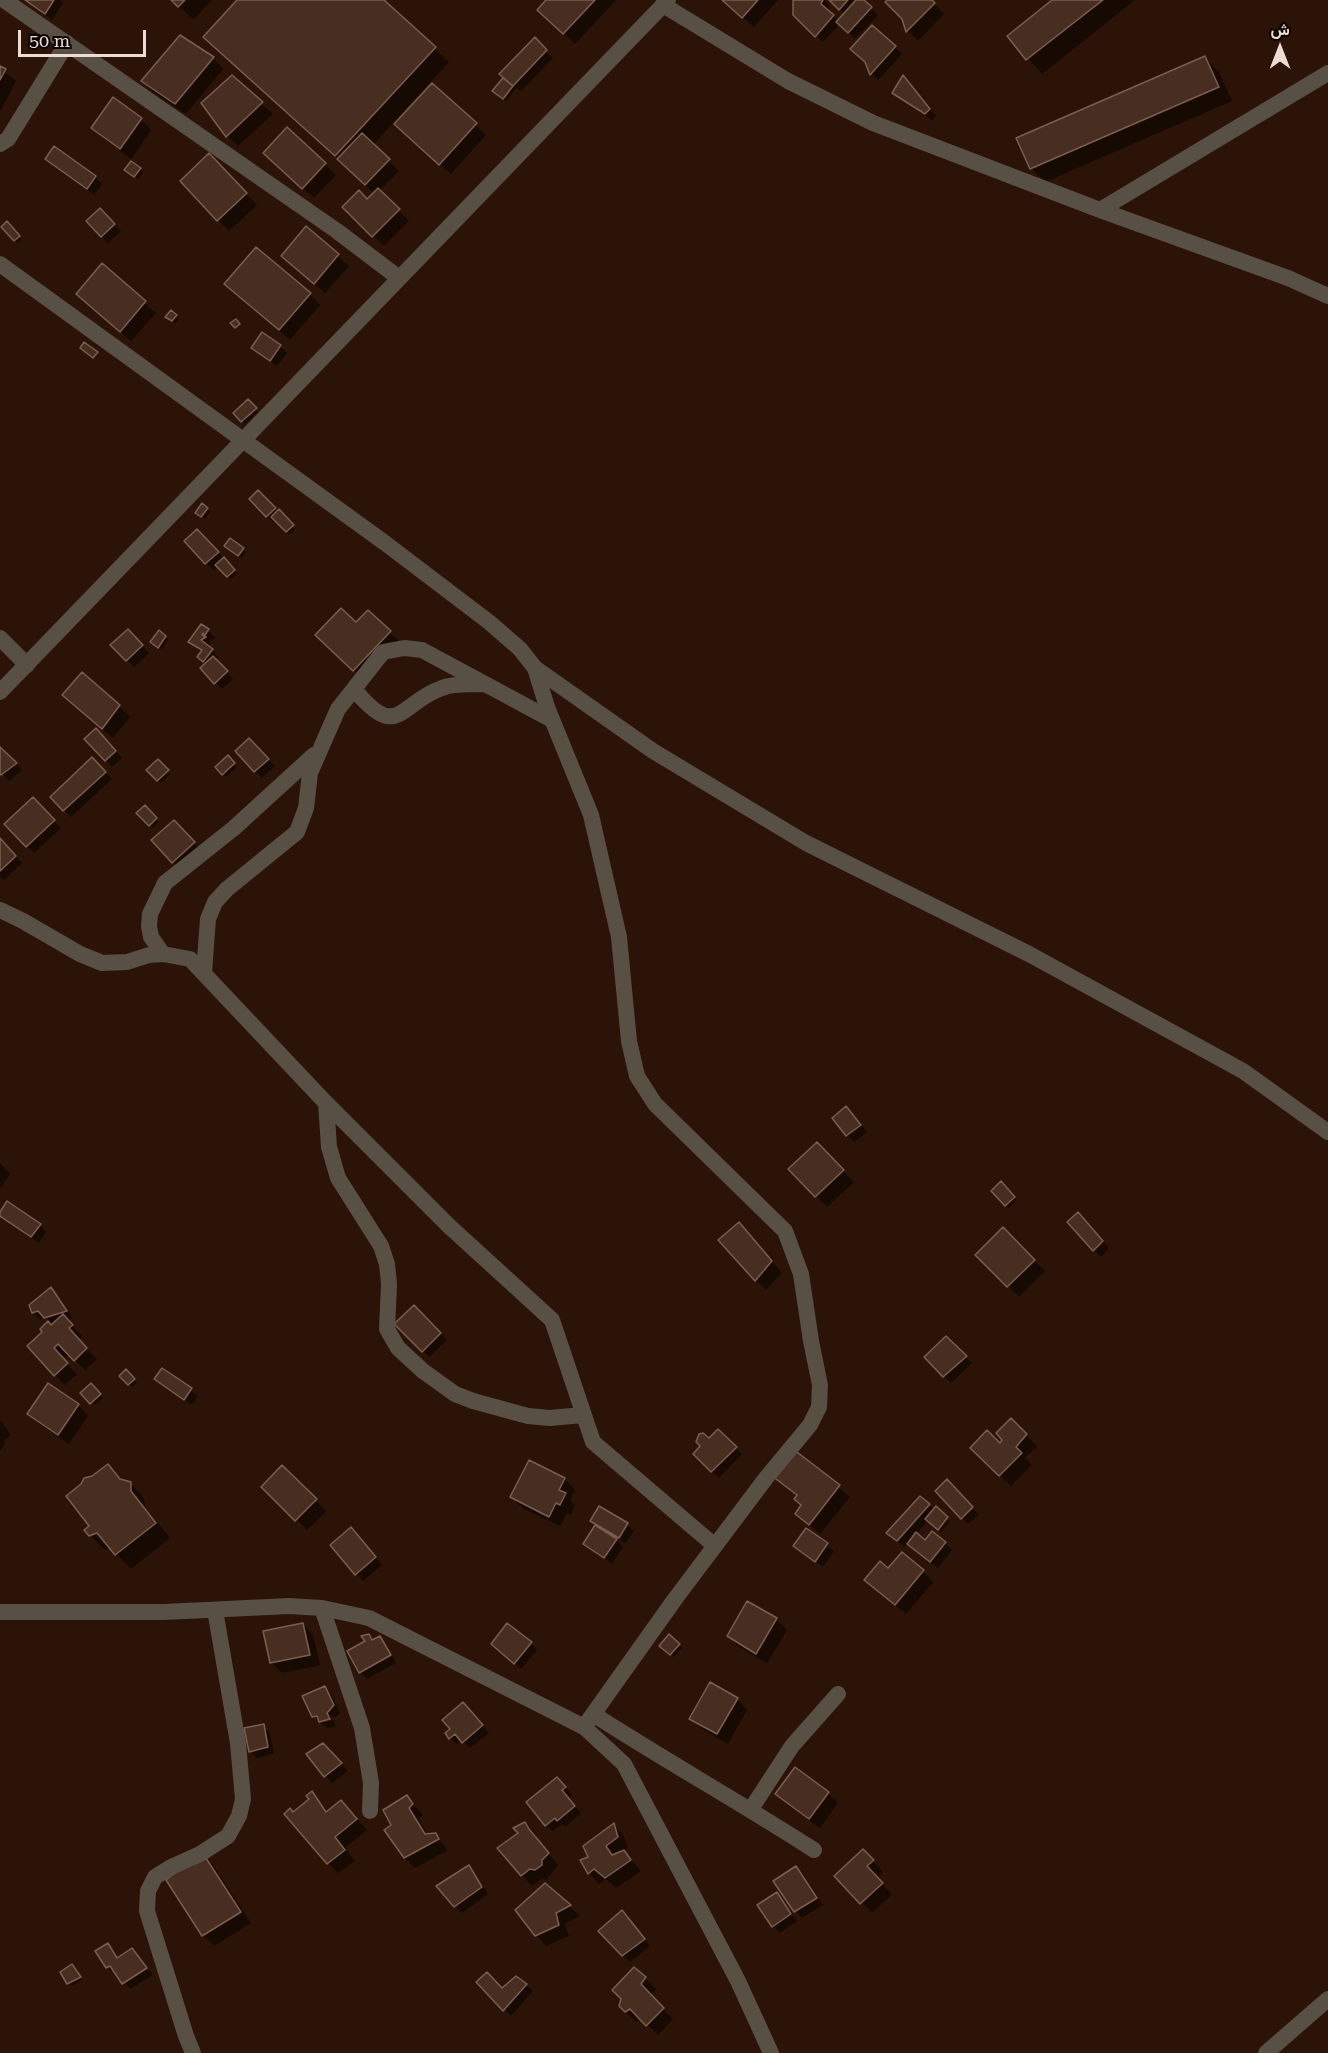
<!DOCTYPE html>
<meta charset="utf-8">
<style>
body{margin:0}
#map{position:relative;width:1328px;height:2053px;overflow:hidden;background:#2b1307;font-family:"Roboto Serif",Vazirmatn,serif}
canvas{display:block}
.north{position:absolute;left:1250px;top:18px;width:60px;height:60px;-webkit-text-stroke:4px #0c0402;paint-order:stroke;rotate:0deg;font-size:16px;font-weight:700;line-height:24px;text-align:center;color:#eedcd4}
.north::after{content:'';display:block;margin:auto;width:21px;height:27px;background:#eedcd4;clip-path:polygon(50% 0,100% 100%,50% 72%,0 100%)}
.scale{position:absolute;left:18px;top:30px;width:128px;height:27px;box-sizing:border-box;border:3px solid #eedcd4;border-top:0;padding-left:8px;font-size:18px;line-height:21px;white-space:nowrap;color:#eedcd4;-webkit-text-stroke:4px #0c0402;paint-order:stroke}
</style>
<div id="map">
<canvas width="1328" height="2053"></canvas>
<div class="north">ش</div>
<div class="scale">50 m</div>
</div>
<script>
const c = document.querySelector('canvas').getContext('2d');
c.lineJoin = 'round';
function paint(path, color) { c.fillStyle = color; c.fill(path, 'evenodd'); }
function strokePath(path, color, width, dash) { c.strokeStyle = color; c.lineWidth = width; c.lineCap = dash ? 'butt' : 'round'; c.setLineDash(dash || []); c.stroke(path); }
paint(new Path2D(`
 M25 0H60L63 3 52 20Z
 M173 0H212L193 20Z
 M239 0H382L449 62 373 145 399 171 379 191 409 221 384 246 344 207 367 201 375 194 220 51Z
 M549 0H616L575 44 550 20Z
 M724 0H778L754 27Z
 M794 0H825L829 7 827 11 838 21 845 14 830 0H852L855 3 858 0H862L878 15 855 39 840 24 823 42 794 14Z
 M889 0H930L944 14 918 41 908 31 903 18Z
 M1054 0H1135L1042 74 1009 36Z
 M535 40 553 58 521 91 516 88 506 101 497 94 511 84Z
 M895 47 902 54 878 80 872 74 867 63Z
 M213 58 223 69 186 114 153 92 143 81Z
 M1205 58 1219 72 1232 101 1045 182 1031 168Z
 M0 68 16 81 0 112Z
 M232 77 273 114 238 146 227 136Z
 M909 84 936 116 932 120 900 99 893 92Z
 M432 85 486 135 451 174 407 135Z
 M141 120 151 130 131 159 104 139 93 128Z
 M287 129 336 175 314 198 275 163Z
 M47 159 95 177 102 184 94 195Z
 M220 166 257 205 229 231 182 181Z
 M140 169 143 172 138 179 129 172Z
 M100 210 121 231 108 243 88 221Z
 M7 223 22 240 18 243 3 227Z
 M306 228 349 266 325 293 293 266Z
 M102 266 156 313 131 341 78 294Z
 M226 284 310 294 320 305 290 340Z
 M176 316 179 319 175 323 170 320Z
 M280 346 287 353 277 366 253 347Z
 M248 401 258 412 245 424 235 413Z
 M258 492 295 529 290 534 276 520 274 523 251 499Z
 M207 509 210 512 205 519 200 515Z
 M204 537 237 573 231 579 218 566 213 570 186 541Z
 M231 540 246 552 242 558 229 549Z
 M368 612 401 643 365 681 327 646 356 624Z
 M202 626 215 637 213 640 211 639 209 642 211 644 208 647 218 657 216 660 233 679 222 689 202 668 207 664 199 657 202 652 190 642Z
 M128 631 149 653 134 667 113 645Z
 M165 637 168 640 162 649 155 645Z
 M64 695 119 706 130 717 113 738Z
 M96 730 122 758 112 767 86 739Z
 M249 740 275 766 262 778 237 751Z
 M1 748 22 770 9 781 0 771Z
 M228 757 237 767 226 777 217 767Z
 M92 759 112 779 71 817 52 797Z
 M158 761 170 774 161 783 148 770Z
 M33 799 61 828 34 853 6 824Z
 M145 807 159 822 153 828 138 813Z
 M174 822 200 850 180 869 153 840Z
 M0 840 22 863 4 880 0 877Z
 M852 1115 867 1132 854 1142 834 1118Z
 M817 1144 854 1182 827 1207 791 1169Z
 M0 1163 10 1174 0 1189Z
 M1001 1184 1017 1200 1009 1208 994 1191Z
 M0 1214 40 1225 46 1232 39 1243Z
 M1085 1221 1109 1248 1101 1257 1069 1223Z
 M1003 1229 1045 1271 1019 1297 977 1255Z
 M749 1234 782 1273 766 1290 756 1280Z
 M51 1289 73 1318 66 1320 82 1336 79 1340 97 1359 85 1370 69 1354 63 1360 77 1374 65 1385 55 1375 51 1327 53 1325 46 1317 40 1319 33 1312Z
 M414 1307 447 1340 429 1357 396 1324Z
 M946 1338 972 1363 951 1383 926 1357Z
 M162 1370 198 1396 192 1405 156 1379Z
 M126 1371 137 1383 132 1387 121 1376Z
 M91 1385 103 1398 94 1405 82 1393Z
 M78 1405 88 1416 69 1444 39 1424 29 1414Z
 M0 1420 11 1435 4 1440V1446L0 1451Z
 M1011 1421 1037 1446 1025 1458 1032 1465 1011 1486 972 1448 1000 1445 1004 1440Z
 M718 1431 742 1454 719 1478 695 1454Z
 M794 1451 850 1497 820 1534 797 1514 803 1506 798 1497 774 1476Z
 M529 1462 565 1479 575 1490 570 1500 575 1505 571 1515 567 1513 560 1526 522 1508 512 1497Z
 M108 1466 123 1481 130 1483 144 1498 145 1507 170 1538 131 1569 110 1547 105 1550 90 1535 91 1527 83 1485Z
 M282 1467 326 1511 307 1530 263 1486Z
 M947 1481 979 1515 968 1524 937 1491Z
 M929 1505 950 1521 941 1532 928 1520 916 1534 925 1542 945 1543 952 1550 938 1568 908 1543 904 1547 888 1533Z
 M592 1520 627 1525 634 1531 626 1543 611 1536 623 1547 612 1564 585 1544 597 1525Z
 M807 1530 834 1551 823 1567 795 1546Z
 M357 1536 382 1565 363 1581 332 1545Z
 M889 1570 923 1571 933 1582 906 1614 877 1590Z
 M748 1603 776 1619 787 1630 767 1663 739 1647 728 1636Z
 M303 1624 313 1635 320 1665 282 1673 272 1663Z
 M369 1636 373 1641 379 1637 386 1644 396 1663 367 1679 360 1672Z
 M669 1636 682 1648 674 1657 661 1646Z
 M531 1643 537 1650 521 1669 500 1651Z
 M325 1688 332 1695 340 1713 337 1716 320 1720 322 1723 333 1720 336 1726 327 1728 313 1716Z
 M737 1699 747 1710 728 1744 702 1729 691 1718Z
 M470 1711 489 1733 470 1748 462 1740 457 1744 450 1738Z
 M263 1726 270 1733 274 1754 257 1758 250 1751Z
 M330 1752 348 1771 332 1783 309 1755Z
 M564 1785 572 1795 568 1798 581 1813 565 1827 562 1824 553 1831 546 1825Z
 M312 1793 328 1812 341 1802 367 1830 345 1848 355 1861 338 1873 328 1863 311 1800Z
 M828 1793 838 1803 820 1828 788 1805 777 1794Z
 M407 1797 423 1815 418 1819 428 1835H435L448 1850 415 1868 405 1858 393 1826Z
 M525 1823 536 1834 539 1842 558 1865 546 1880 542 1879 532 1886 522 1875 520 1834Z
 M614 1825 624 1836 628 1848 623 1851 641 1871 616 1888 606 1879 599 1884 589 1873 590 1858Z
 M863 1851 883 1872 876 1878 892 1894 872 1913 836 1876Z
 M202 1854 213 1865 251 1923 214 1946 203 1935Z
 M469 1867 475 1874 488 1894 462 1913 439 1886Z
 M796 1868 803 1874 823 1905 802 1918 795 1911 775 1881Z
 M545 1885 580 1916 565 1924 569 1936 546 1946 536 1935Z
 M776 1894 797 1921 780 1933 773 1926Z
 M628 1918 650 1946 630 1962 600 1931Z
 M108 1945 119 1959 132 1950 153 1975 130 1989 117 1973 114 1974 108 1967Z
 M74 1969 82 1980 72 1986 69 1983Z
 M645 1978 656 1989 650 1996 673 2019 658 2035 641 2018 636 2022 620 2005Z
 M479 1983 502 1990 526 1985 533 1991 511 2016Z`), '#0007');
const building = new Path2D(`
 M25 0H54L45 14Z
 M171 0H185L178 7Z
 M237 0H384L436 47 335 156 203 37Z
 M546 0H595L563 34 537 10Z
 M722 0H758L742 18Z
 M793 0H823L821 4 834 15 815 37 793 15Z
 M829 0H848L839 10Z
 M856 0H864L872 7 848 33 836 22Z
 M887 0H932L935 3 906 32 902 19 885 2Z
 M1052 0H1103L1026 60 1007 36Z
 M872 25 896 46 870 75 865 62 850 49Z
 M180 35 214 57 175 104 141 81Z
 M535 37 547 50 513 86 499 74Z
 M1205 56 1219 87 1030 169 1016 138Z
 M0 66 6 69 0 80Z
 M232 75 263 102 226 137 201 103Z
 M903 75 930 109 925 114 892 93Z
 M503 78 513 86 503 99 492 91Z
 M432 83 477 123 439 165 394 124Z
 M113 97 142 118 120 149 91 128Z
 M287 127 326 163 302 189 263 153Z
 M362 133 390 159 365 185 337 159Z
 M54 146 96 176 87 189 45 159Z
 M209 153 247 193 217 221 180 181Z
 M131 161 141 168 134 177 124 170Z
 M378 188 400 209 372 237 342 207 359 190 367 199Z
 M100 208 115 224 101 237 86 221Z
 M7 221 20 236 14 241 1 227Z
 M306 226 339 254 314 284 281 256Z
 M256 247 311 293 279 330 224 284Z
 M102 263 146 301 120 332 76 294Z
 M171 310 177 315 172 321 165 317Z
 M236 319 240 324 235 328 230 323Z
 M262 332 281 345 270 361 251 348Z
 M84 342 98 352 93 358 80 348Z
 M248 399 257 408 241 422 233 413Z
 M258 490 276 508 266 517 249 499Z
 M202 503 208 508 201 517 195 513Z
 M279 509 294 525 286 532 271 517Z
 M197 529 219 552 205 564 184 541Z
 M230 538 244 548 238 556 224 546Z
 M224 557 235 570 227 577 215 565Z
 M341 608 356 622 368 610 391 631 353 671 315 635Z
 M201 624 209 629 205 635 203 633 202 635 206 637 201 640 213 649 203 662 197 657 202 650 188 642Z
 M128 629 143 645 126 661 110 645Z
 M159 630 166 636 158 648 150 642Z
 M213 656 228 671 214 684 200 668Z
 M82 672 120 705 102 729 62 695Z
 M96 728 116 751 105 761 84 739Z
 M249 738 269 759 254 772 235 751Z
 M0 747 17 763 1 775 0 774Z
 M228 755 235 763 222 775 215 767Z
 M92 757 106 772 63 811 50 797Z
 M158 759 169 770 157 781 146 770Z
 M33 797 55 820 26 847 4 824Z
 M145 805 157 818 149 826 136 813Z
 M174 820 195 842 172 863 151 840Z
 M0 838 16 856 0 871Z
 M846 1106 861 1125 846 1136 832 1118Z
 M817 1142 844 1170 815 1197 788 1169Z
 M1001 1181 1015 1197 1005 1206 991 1191Z
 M7 1201 41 1224 31 1237 0 1216V1212Z
 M1078 1212 1103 1241 1093 1251 1067 1222Z
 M739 1222 772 1261 755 1281 718 1240Z
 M1003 1227 1035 1260 1007 1287 975 1255Z
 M51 1287 67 1311 44 1318 38 1311 32 1313 29 1305Z
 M414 1305 441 1333 422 1352 394 1324Z
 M63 1314 73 1325 69 1328 87 1348 74 1361 58 1344 54 1348 68 1363 54 1376 27 1346 42 1332 40 1329 48 1321 51 1325Z
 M946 1336 967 1356 943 1377 924 1357Z
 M162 1368 192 1388 184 1400 154 1379Z
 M126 1369 135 1379 128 1385 119 1376Z
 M48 1383 79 1404 58 1435 27 1414Z
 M91 1383 101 1394 90 1404 80 1393Z
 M1011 1418 1027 1434 1016 1447 1022 1453 999 1476 970 1448 987 1430 1000 1443 1002 1440 996 1433Z
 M718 1429 737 1447 711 1472 693 1454 700 1446 696 1442 699 1434 703 1433 709 1438Z
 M793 1449 840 1485 809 1525 795 1514 801 1505 794 1499 797 1495 772 1476Z
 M529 1460 565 1478 559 1490 566 1493 560 1505 556 1503 549 1517 510 1497Z
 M108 1464 120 1479 131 1482V1491L156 1523 115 1555 97 1533 89 1536 84 1530 89 1526 66 1496 81 1484 84 1478 92 1476Z
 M282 1465 317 1499 295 1521 261 1487Z
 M947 1479 973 1507 961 1519 935 1491Z
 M920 1496 930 1504 897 1541 886 1533Z
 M599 1506 628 1523 619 1538 590 1521Z
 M936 1506 948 1517 938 1530 925 1519Z
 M595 1525 617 1539 604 1558 583 1544Z
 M351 1527 376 1557 355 1575 330 1545Z
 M806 1528 828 1543 815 1562 793 1546Z
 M932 1531 946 1542 930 1562 907 1544 916 1532 925 1540Z
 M902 1552 924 1570 895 1605 864 1580 880 1561 888 1568Z
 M747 1601 777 1618 756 1654 727 1636Z
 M303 1623 310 1655 270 1663 263 1631Z
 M507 1623 532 1642 514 1664 491 1644Z
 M369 1634 372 1640 380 1636 391 1655 359 1673 347 1651 365 1641 361 1636Z
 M669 1634 680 1644 670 1655 659 1646Z
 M710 1682 738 1698 717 1734 689 1719Z
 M325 1686 334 1705 327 1713 330 1719 319 1722 317 1716 312 1717 302 1696Z
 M463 1702 483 1725 462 1743 455 1734 449 1739 445 1733 450 1729 442 1720Z
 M264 1724 268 1747 249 1752 244 1728Z
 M323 1743 342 1763 324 1777 306 1754Z
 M795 1767 829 1792 809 1819 775 1794Z
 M557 1777 566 1787 562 1790 575 1806 557 1821 555 1818 545 1826 526 1802Z
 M312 1791 326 1812 341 1800 357 1819 335 1837 345 1850 327 1864 284 1814 290 1808 293 1812 309 1799 306 1796Z
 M407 1795 413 1804 409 1808 425 1834 436 1833 439 1839 404 1858 384 1830 391 1825 383 1810Z
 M525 1822 529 1829 549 1853 542 1860V1865L535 1870 530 1869 521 1876 497 1848 518 1833 513 1828Z
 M614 1823 618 1837 606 1846 612 1855 624 1850 631 1860 605 1878 594 1869 588 1874 580 1860 588 1857 583 1846Z
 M863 1849 874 1860 867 1866 883 1883 860 1904 834 1876Z
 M202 1852 241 1912 202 1936 166 1880Z
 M469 1865 482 1887 454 1907 436 1886Z
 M796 1866 817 1898 794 1912 773 1881Z
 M545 1883 571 1905 556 1913 559 1925 535 1936 515 1910Z
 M777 1892 791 1914 772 1927 757 1905Z
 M622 1910 645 1939 622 1956 598 1931Z
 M108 1943 117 1958 132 1948 147 1968 122 1984 110 1966 106 1968 95 1951Z
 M72 1964 81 1977 67 1984 60 1972Z
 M634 1967 646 1977 641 1984 664 2008 646 2026 630 2009 625 2012 619 2006 621 1999 612 1990Z
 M487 1972 502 1988 516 1976 527 1984 503 2011 476 1982Z`);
paint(building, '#482d21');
strokePath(building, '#7b5e50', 1.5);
strokePath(new Path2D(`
 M4 0 337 231 399 278
 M663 5 788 81 873 123 1100 210 1288 278 1328 296
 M0 144 8 139 67 43
 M1100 210 1328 73
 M0 264 385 543 489 622 520 649 535 668 547 707 591 815 619 937 629 1041 637 1076 655 1104 785 1231 801 1274 811 1341 820 1385 819 1407 810 1425 766 1478 675 1599 584 1727
 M0 638 27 665
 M535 668 653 751 806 843 1029 954 1243 1071 1328 1132
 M354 689C398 743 399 703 442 688 454 683 470 685 483 684
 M0 910 23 921 80 954 102 963 127 962 149 955 163 954 190 959 326 1103 449 1226 552 1320 593 1442 715 1546
 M163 954 151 937 149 926 150 914 165 883 234 828 314 755
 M204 973 208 919 215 902 227 889 297 832 306 808 310 773 338 709 383 652 404 648 422 650 552 720
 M326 1103 329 1147 338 1178 381 1246 387 1264 389 1284 387 1329 398 1348 423 1371 455 1394 473 1401 528 1416 550 1418 583 1415
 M322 1608 362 1728 371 1783 370 1811
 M0 1612H164L289 1606 322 1608 369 1618 584 1727 624 1764 738 1981 771 2053
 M593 1714C666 1761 741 1803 814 1850
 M751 1809 792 1746 838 1694
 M193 2053 186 2036 147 1911 148 1891 155 1877 171 1867 200 1854 228 1836 239 1816 243 1799 238 1743 215 1610
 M1266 2053 1328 1999`), '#585045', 16);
strokePath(new Path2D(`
 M0 692 668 0`), '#585045', 16);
</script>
